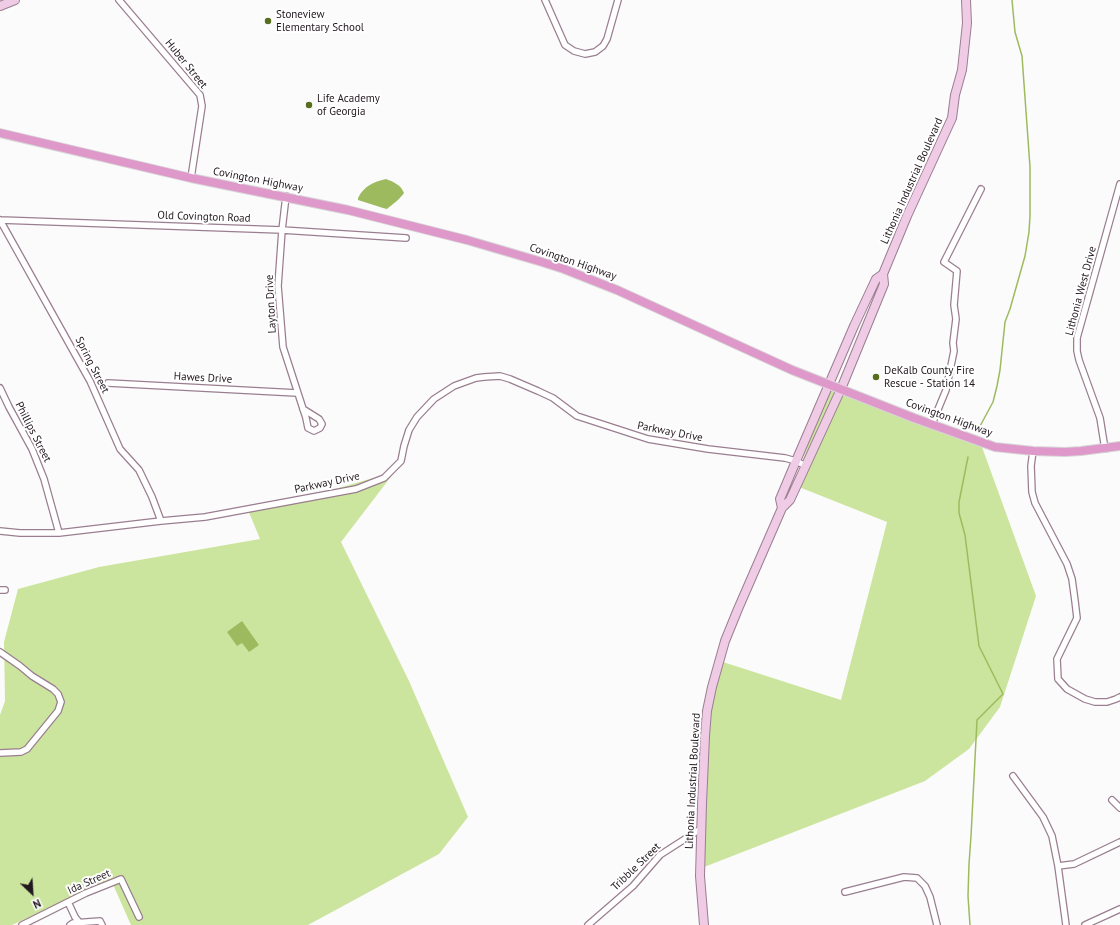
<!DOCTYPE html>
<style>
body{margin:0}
#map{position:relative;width:1120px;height:925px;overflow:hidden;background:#fbfbfb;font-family:"PT Sans",sans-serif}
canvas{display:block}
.north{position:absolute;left:12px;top:873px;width:40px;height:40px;-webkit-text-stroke:3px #fff;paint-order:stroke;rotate:155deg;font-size:11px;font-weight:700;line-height:16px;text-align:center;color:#21171e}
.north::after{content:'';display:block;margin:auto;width:14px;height:18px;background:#21171e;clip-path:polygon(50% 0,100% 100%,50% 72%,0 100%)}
</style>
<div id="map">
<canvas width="1120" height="925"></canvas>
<div class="north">N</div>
</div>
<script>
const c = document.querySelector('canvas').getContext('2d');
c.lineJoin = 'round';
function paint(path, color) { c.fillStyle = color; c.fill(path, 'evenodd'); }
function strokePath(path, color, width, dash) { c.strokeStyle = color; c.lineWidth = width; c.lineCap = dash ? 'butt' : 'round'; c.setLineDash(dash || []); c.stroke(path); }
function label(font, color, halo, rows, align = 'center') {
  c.font = font + ' "PT Sans",sans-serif'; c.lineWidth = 4; c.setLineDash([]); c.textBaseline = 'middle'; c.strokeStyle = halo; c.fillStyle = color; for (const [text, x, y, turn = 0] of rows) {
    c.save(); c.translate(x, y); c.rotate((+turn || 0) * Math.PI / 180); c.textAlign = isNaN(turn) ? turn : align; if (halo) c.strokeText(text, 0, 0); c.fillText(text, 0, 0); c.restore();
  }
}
paint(new Path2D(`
 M829 385 912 417 978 436 1036 596 1000 707 969 749 925 781 699 869 705 723 723 662 841 700 887 522 794 485Z
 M393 474 341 542 409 681 468 817 439 854 308 925H131L111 880 12 925H0V715L5 701 4 642 18 589 99 567 260 539 248 510 274 507 373 478Z`), '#cce59e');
paint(new Path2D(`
 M386 179C394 182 401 185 404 193 400 199 393 204 387 209L383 208 358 200V198C364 186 373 182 386 179Z
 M242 621 259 645 249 652 242 643 237 646 227 632Z`), '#9dbb5e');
strokePath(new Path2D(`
 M979 428 993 402 997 386 1000 370 1005 322 1010 309 1025 256 1029 232 1030 216V167L1022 56 1015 32 1012 0
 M968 457 959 502V513L965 535 979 646 1003 694 977 720 971 836 969 864 968 896 970 925`), '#9dbb5e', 1.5);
const street = new Path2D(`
 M119 0 200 95 202 106 191 178
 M545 0 565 45 574 51 585 54 595 52 603 46 607 39 618 0
 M286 196 282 230 278 286 283 347 306 418 308 428 314 431 320 428 322 424 319 419 303 409
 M0 220 282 230 406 238
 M0 220 90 381 120 449 139 470 152 497 161 521
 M108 383 297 393
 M0 388 9 407 32 449 44 479 59 533
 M932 424 946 390 954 351 953 343 956 319 954 305 957 271 944 262 981 189
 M1105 449 1100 418 1079 360 1077 351V338L1120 184
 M1033 451 1031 466 1032 492 1035 503 1067 564 1072 579 1075 601 1077 618 1057 659 1058 679 1067 689 1085 699 1095 702H1107L1116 699 1120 697
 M0 531 20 533H59L161 521 205 517 356 489 384 478 401 461 404 446 409 430 417 417 434 399 454 386 476 378 484 377 500 376 510 379 538 391 553 398 577 416 648 439 708 449 785 458 796 461 806 466
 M0 590H5
 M0 652 20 666 32 676 53 689 58 694 61 702 58 711 27 749 21 752 0 753
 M1013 776 1043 817 1052 836 1058 866 1066 925
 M1112 800 1120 808
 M1058 866 1074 864 1120 842
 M845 892 904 877 917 878 925 886 930 897 937 925
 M68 902 75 917 79 922
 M22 925 86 893 121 879 139 917
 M70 925 73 923 100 921 102 925
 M588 925 633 886 660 855 702 828
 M1085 925 1120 909`);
const secondary = new Path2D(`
 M0 6 15 0
 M782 508 780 499 796 461 854 326 876 279 883 274
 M704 925 700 876 702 804 705 736 707 711 712 687 725 641 738 609 782 508 790 500 841 389 884 284 883 274 907 216 952 118 955 95 962 70 967 23 966 0`);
const primary = new Path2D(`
 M0 133 191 178 348 210 467 240 542 262 564 269 617 290 792 370 914 418 995 447 1033 451 1065 452 1081 451 1120 446`);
strokePath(street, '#9a7e90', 8);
strokePath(secondary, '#9a7e90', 10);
strokePath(primary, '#d7d5d6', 10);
strokePath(street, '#fff', 5.5);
strokePath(secondary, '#efcbe5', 8);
strokePath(primary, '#df98ca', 8);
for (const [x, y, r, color] of [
 [268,21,4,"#576e1f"],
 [309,105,4,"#576e1f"],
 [876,377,4,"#576e1f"]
]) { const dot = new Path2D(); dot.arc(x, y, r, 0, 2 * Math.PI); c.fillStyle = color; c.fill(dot); strokePath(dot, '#fff', 1.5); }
label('11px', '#21171e', '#fff', [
 ["Stoneview",276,15],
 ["Elementary School",276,28],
 ["Life Academy",317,99],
 ["of Georgia",317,112],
 ["DeKalb County Fire",884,371],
 ["Rescue - Station 14",884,384]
], 'left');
label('11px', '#21171e', '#fff', [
 ["Huber Street",186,64,51],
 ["Covington Highway",258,180,11],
 ["Lithonia Industrial Boulevard",912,181,-66],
 ["Old Covington Road",204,217,2],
 ["Covington Highway",573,262,19],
 ["Lithonia West Drive",1081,291,-75],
 ["Layton Drive",271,304,-93],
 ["Spring Street",92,365,63],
 ["Hawes Drive",203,378,3],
 ["Covington Highway",949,418,20],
 ["Phillips Street",33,432,63],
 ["Parkway Drive",670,432,11],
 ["Parkway Drive",327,483,-12],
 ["Lithonia Industrial Boulevard",693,781,-87],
 ["Tribble Street",636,867,-44],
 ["Ida Street",89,882,-24]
]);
</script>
